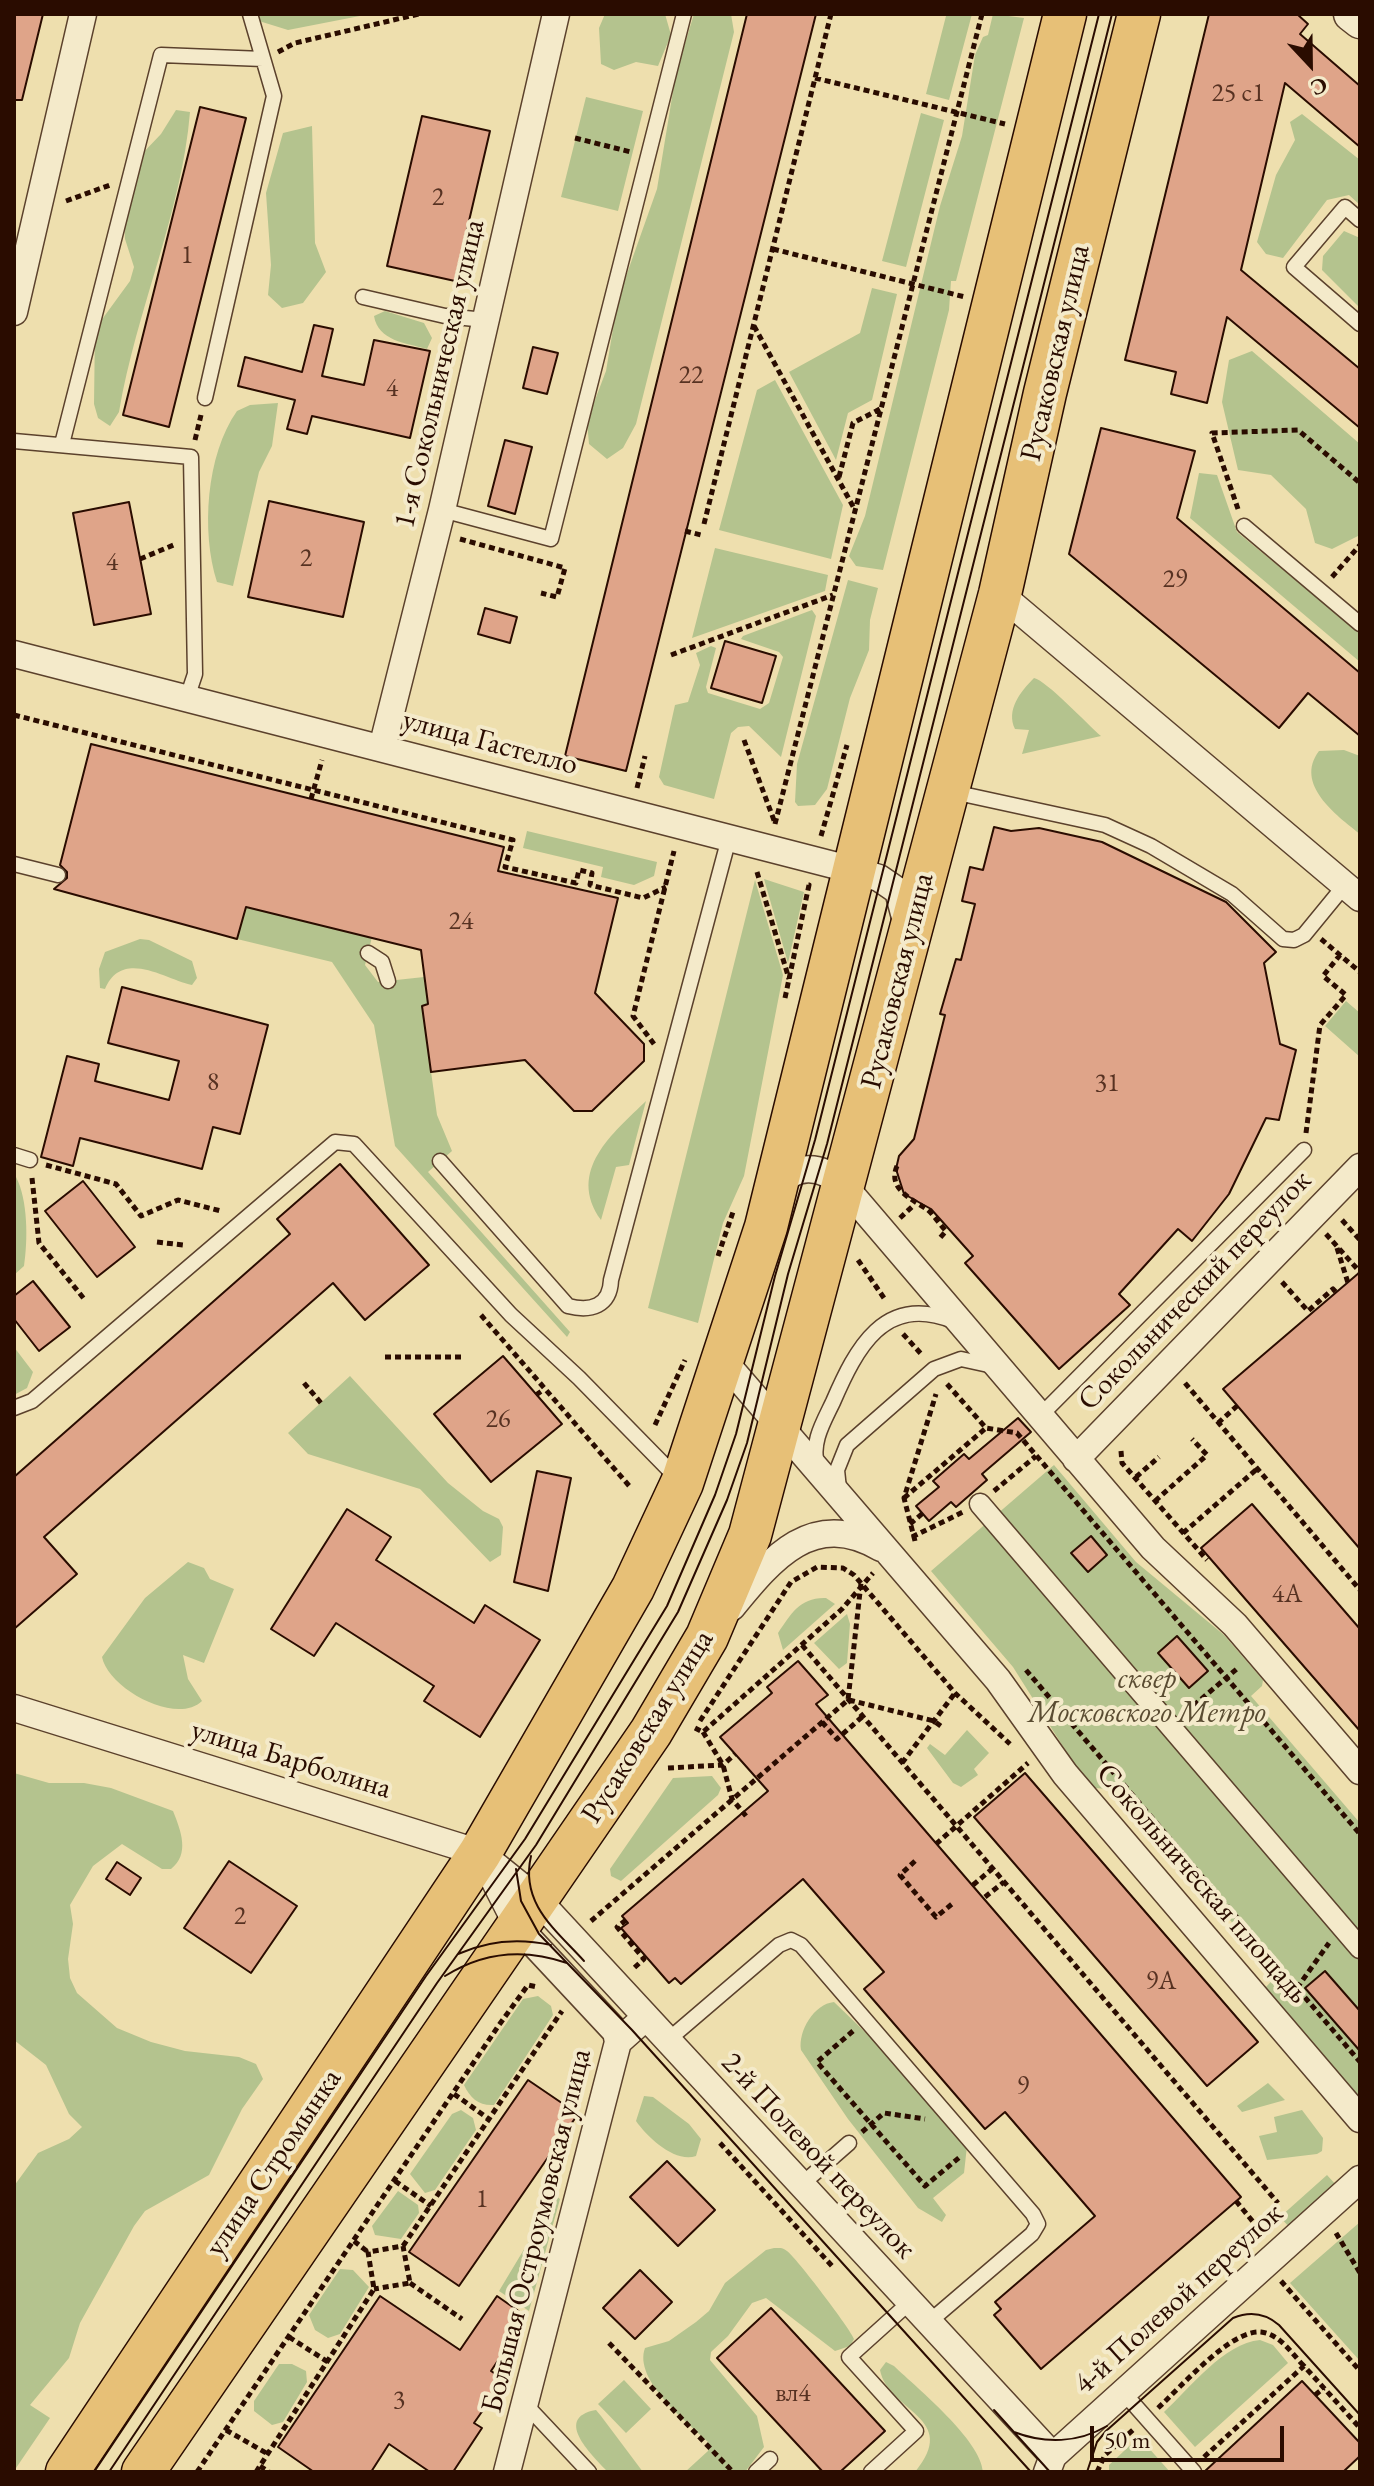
<!DOCTYPE html>
<meta charset="utf-8">
<style>
body{margin:0}
#map{position:relative;width:1374px;height:2486px;overflow:hidden;background:#eedfae;font-family:"EB Garamond",serif}
canvas{display:block}
.frame{position:absolute;inset:0;border:16px solid #2a0c00;pointer-events:none}
.north{position:absolute;left:1270px;top:24px;width:80px;height:80px;-webkit-text-stroke:6px #f4eaca;paint-order:stroke;rotate:158deg;font-size:22px;font-weight:700;line-height:32px;text-align:center;color:#2a0c00}
.north::after{content:'';display:block;margin:auto;width:28px;height:36px;background:#2a0c00;clip-path:polygon(50% 0,100% 100%,50% 72%,0 100%)}
.scale{position:absolute;left:1090px;top:2426px;width:194px;height:36px;box-sizing:border-box;border:4px solid #2a0c00;border-top:0;padding-left:10px;font-size:24px;line-height:28px;white-space:nowrap;color:#2a0c00;-webkit-text-stroke:6px #f4eaca;paint-order:stroke}
</style>
<div id="map">
<canvas width="1374" height="2486"></canvas>
<div class="frame"></div>
<div class="north">С</div>
<div class="scale">50 m</div>
</div>
<script>
const c = document.querySelector('canvas').getContext('2d');
c.lineJoin = 'round';
function paint(path, color) { c.fillStyle = color; c.fill(path, 'evenodd'); }
function strokePath(path, color, width, dash) { c.strokeStyle = color; c.lineWidth = width; c.lineCap = dash ? 'butt' : 'round'; c.setLineDash(dash || []); c.stroke(path); }
function label(font, color, halo, rows, align = 'center') {
  c.font = font + ' "EB Garamond",serif'; c.lineWidth = 8; c.setLineDash([]); c.textBaseline = 'middle'; c.strokeStyle = halo; c.fillStyle = color; for (const [text, x, y, turn = 0] of rows) {
    c.save(); c.translate(x, y); c.rotate((+turn || 0) * Math.PI / 180); c.textAlign = isNaN(turn) ? turn : align; if (halo) c.strokeText(text, 0, 0); c.fillText(text, 0, 0); c.restore();
  }
}
paint(new Path2D(`
 M257 14H370L288 30 259 21Z
 M605 14H665L671 35 658 66 636 62 614 70 601 64 599 28Z
 M694 14H731L734 32 636 424 623 448 607 459 589 444 587 421 606 371 618 299 657 189 676 73Z
 M950 14H972L949 100 926 94 946 16Z
 M993 14 1024 18 956 281H951L949 310 883 570 856 566 849 556 865 516 940 206 962 136 975 55 983 37 988 35Z
 M586 97 643 111 618 211 561 197Z
 M176 110 190 112C182 212 136 311 119 412L110 426 98 418 94 404 95 329 130 281 134 267 125 239 124 210 141 155 161 134Z
 M921 113 944 120 906 267 882 261Z
 M1302 114 1360 160V205L1349 195 1327 200 1283 258 1266 254 1257 242 1276 175 1295 140 1290 122Z
 M312 126 315 243 326 272 303 303 282 308 268 295 271 265 266 193 283 133Z
 M1344 231 1360 238V308L1322 270 1323 256Z
 M872 288 897 294 872 400 848 413 836 460 789 372 860 333Z
 M385 311 424 323 432 338 427 349C406 343 378 341 374 316Z
 M1252 351 1360 444V535L1332 549 1315 543 1306 509 1271 475 1238 470 1222 402 1229 360Z
 M775 380 843 505 831 559 719 530 757 390Z
 M278 403 272 446 259 472 233 586 217 582C201 532 206 455 237 411L250 405Z
 M1199 473 1217 475 1237 532 1360 633V662L1190 518Z
 M715 548 828 575 825 591 692 638Z
 M848 580 878 588 870 620 869 650 850 698 827 789 815 805 798 806 795 802 797 764Z
 M812 610 816 616 781 757 749 726 738 727 731 733 714 799 664 785 659 777 675 705 688 702 700 665 696 653 711 646 716 648 706 687 708 693 760 709 769 703 783 657 779 652 741 639 743 636Z
 M1034 678C1047 681 1087 724 1101 736L1022 754 1029 730 1015 729C1006 710 1020 692 1034 678Z
 M1344 750 1360 756V834C1336 815 1294 784 1319 751Z
 M527 831 657 862 654 876 634 885 601 877 603 867 523 848Z
 M764 879 804 892 788 963Z
 M755 880 783 975 744 1176 723 1223 698 1323 648 1308Z
 M246 907 372 937 365 965 378 982 424 977 428 1004 422 1006 437 1115 452 1151 428 1172 570 1332 567 1337 395 1146 374 1025 332 962 237 939Z
 M140 939 149 940 192 961 197 978 192 985C165 979 122 948 105 989L100 988 99 969 105 952Z
 M1346 1001 1360 1013V1057L1325 1026Z
 M646 1101 629 1165 616 1167 601 1220C566 1171 613 1133 646 1101Z
 M16 1177C28 1200 28 1240 24 1266L14 1275Z
 M14 1347 33 1372 27 1388 14 1395Z
 M350 1376 448 1483 483 1511 499 1519 503 1527 501 1555 490 1562 420 1489 308 1454 288 1433Z
 M1054 1465 1136 1562 1224 1635 1263 1680 1262 1686 1251 1696 1360 1823V2102L1267 1991 1266 1987 1277 1975 1119 1790 1095 1788 1074 1764 1013 1667 931 1571Z
 M188 1562 204 1568 210 1579 234 1589 204 1663 183 1655 188 1679 202 1701C176 1726 108 1688 102 1657L145 1598Z
 M826 1598 835 1604 783 1650 778 1633C791 1614 800 1597 826 1598Z
 M847 1614 850 1624 847 1663 839 1669 814 1643Z
 M967 1730 989 1753 974 1769 978 1775 961 1787 953 1783 927 1748 930 1744 945 1755Z
 M14 1773 49 1783H84L111 1788 173 1811C181 1831 190 1854 171 1869H162L122 1844 93 1866 70 1905 73 1924 68 1959 70 1978 77 1993 117 2028 151 2042 185 2051 239 2057 256 2064 263 2079 242 2109 209 2175 145 2211 134 2226 80 2323 69 2358 30 2405 50 2418 14 2471V2186L38 2153 69 2139 82 2127 69 2114 46 2065 14 2040Z
 M712 1776 721 1788 718 1795 621 1881 611 1876 610 1869 673 1778Z
 M538 1996 551 2006 553 2015 494 2105C479 2106 470 2098 464 2085L523 1999Z
 M834 2002 894 2060 967 2146 964 2173 933 2198 946 2215 942 2222 918 2208 848 2119 801 2050C798 2031 814 2004 834 2002Z
 M1268 2083 1285 2100 1242 2112 1237 2106Z
 M644 2096 653 2097 689 2124 701 2139 696 2156C675 2163 648 2138 636 2121Z
 M461 2110 473 2118 476 2130 435 2190 425 2193 410 2174 452 2114Z
 M1302 2110 1323 2138 1322 2151 1317 2154 1267 2160 1259 2136 1277 2132 1274 2117Z
 M1327 2175 1338 2187 1291 2229 1280 2217Z
 M398 2191 418 2205 419 2213 401 2239 375 2235 372 2226Z
 M556 2196 560 2199 529 2311 499 2291Z
 M1360 2222V2361L1290 2283Z
 M774 2248C780 2248 782 2247 787 2251 795 2256 852 2331 854 2339L850 2346 835 2351 766 2298 752 2303 728 2336 711 2352 710 2360 757 2416 764 2447 745 2472H685L708 2451V2442C687 2422 633 2380 645 2348L669 2341 696 2322 709 2311 725 2283 766 2250Z
 M340 2269 353 2270 369 2287 340 2334 328 2338 315 2330 309 2315Z
 M1260 2340 1273 2345 1288 2363 1195 2447 1164 2412C1190 2388 1224 2343 1260 2340Z
 M886 2362 894 2366C918 2389 981 2440 983 2472H915C961 2417 888 2412 880 2370Z
 M279 2364H292L306 2371 307 2382 283 2422 272 2425 254 2411V2401Z
 M624 2380 651 2409 626 2433 598 2404Z
 M596 2410 601 2416 643 2472H608C595 2458 551 2418 596 2410Z
 M1139 2437 1170 2472H1109V2465Z`), '#b4c38e');
const building = new Path2D(`
 M14 14H43L22 100H14Z
 M747 14H816L626 771 565 756Z
 M1209 14H1297L1308 24 1300 34 1360 86V147L1285 83 1241 270 1360 369V428L1227 317 1207 403 1171 394 1176 372 1125 360Z
 M200 107 246 118 169 427 123 415Z
 M422 116 490 131 455 281 387 266Z
 M314 325 333 329 322 376 364 385 374 340 430 351 410 438 312 416 307 434 287 429 295 400 238 386 245 357 302 372Z
 M533 347 558 353 547 394 523 388Z
 M1101 428 1195 451 1177 518 1360 673V736L1308 693 1279 728 1069 554Z
 M505 440 532 447 515 514 488 506Z
 M269 501 364 522 343 617 248 597Z
 M129 502 151 614 94 625 73 513Z
 M485 608 517 617 510 643 478 634Z
 M725 641 776 656 762 703 711 688Z
 M91 744 504 847 498 871 618 898 595 993 644 1044V1061L592 1111H574L525 1060 431 1072 422 1006 428 1004 421 950 246 907 237 939 54 889 67 878V872L60 865Z
 M994 827 1011 831 1039 828 1102 842 1226 902 1276 952 1264 963 1280 1044 1296 1050 1279 1120 1266 1118 1229 1194 1192 1241 1178 1229 1119 1294 1130 1305 1059 1369 965 1263 973 1256 931 1209 904 1194 896 1169 899 1156 914 1139 945 1015 940 1014 956 959 961 960 975 904 962 901 970 867 983 870Z
 M122 987 268 1025 240 1134 213 1127 202 1169 80 1138 73 1166 41 1157 67 1056 99 1064 95 1081 169 1100 179 1061 108 1043Z
 M340 1164 429 1265 365 1320 333 1283 114 1475 44 1537 77 1574 14 1629V1477L290 1234 277 1219Z
 M83 1181 135 1247 97 1277 45 1211Z
 M1360 1272V1549L1223 1389Z
 M33 1281 70 1327 39 1351 14 1319V1296Z
 M503 1356 562 1424 491 1482 434 1414Z
 M1018 1418 1031 1432 982 1474 987 1480 956 1507 951 1502 929 1521 916 1506 939 1487 933 1481 964 1454 969 1459Z
 M537 1471 571 1478 548 1591 514 1582Z
 M1252 1504 1360 1629V1731L1201 1548Z
 M347 1509 391 1537 376 1560 474 1623 485 1605 540 1640 480 1737 424 1701 434 1686 336 1623 314 1656 271 1629Z
 M1091 1536 1107 1555 1088 1572 1071 1553Z
 M1177 1636 1208 1671 1189 1688 1158 1653Z
 M798 1661 828 1695 816 1704 1241 2197 1041 2369 994 2315 1001 2309 995 2302 1095 2216 1005 2112 985 2129 864 1989 884 1972 803 1879 681 1984 675 1978 669 1983 621 1928 628 1923 622 1916 768 1791 720 1737 772 1693 767 1687Z
 M1025 1773 1258 2042 1207 2086 974 1817Z
 M229 1861 297 1906 251 1973 184 1928Z
 M117 1862 141 1878 130 1895 106 1879Z
 M1325 1971 1360 2011V2051L1305 1988Z
 M528 2080 578 2114 459 2286 409 2252Z
 M667 2161 715 2210 678 2246 630 2197Z
 M640 2270 672 2302 635 2339 603 2308Z
 M380 2296 460 2350 497 2296 527 2317 491 2371 504 2380 474 2423 482 2428 453 2472H430L389 2444 371 2472H314L278 2447Z
 M771 2308 885 2431 840 2472H823L717 2358Z
 M1302 2381 1360 2443V2456L1343 2472H1204Z`);
paint(building, '#dfa489');
strokePath(building, '#2a0c00', 2);
const service = new Path2D(`
 M1360 220 1345 207 1294 267 1360 324
 M363 297 445 316 485 320
 M205 398 274 96 250 14
 M14 441 191 457 195 674 187 698
 M62 444 161 55 263 59
 M442 510 551 539 684 14
 M1244 526 1360 624
 M953 792 1105 825 1151 846 1232 894 1283 939 1294 940 1304 935 1345 885
 M14 864 58 875
 M368 953 382 962 388 981
 M14 1155 30 1160
 M440 1161 568 1306C591 1312 610 1306 611 1280L729 838
 M14 1408 32 1401 335 1142 354 1144 511 1315 579 1378 678 1479
 M1040 1416 1304 1150
 M817 1466C811 1442 823 1423 833 1402 856 1349 884 1293 953 1321
 M839 1489 837 1470 847 1445 934 1369 961 1359 993 1366
 M668 2040 779 1945 791 1940 801 1945 1033 2214 1038 2224 1032 2234 929 2322
 M801 2185 849 2143
 M1123 2392 1194 2472
 M525 2404 589 2472
 M756 2472 770 2459
 M871 2472 916 2431 849 2357 910 2302`);
const pedestrian = new Path2D(`
 M980 1504 1360 1948`);
const minor = new Path2D(`
 M14 312 83 14
 M1000 594 1360 898
 M14 654 853 870 879 878 898 891 907 925
 M382 748 442 510 556 14
 M775 1190C793 1162 822 1164 844 1186L1153 1548 1235 1625 1360 1771
 M722 1359 998 1680 1065 1774 1360 2119
 M1076 1459 1360 1167
 M732 1607C772 1558 813 1508 881 1548
 M14 1708 480 1853 537 1899 1053 2456
 M486 1864 518 1927 616 2032 618 2042
 M507 2472 618 2042 646 2017
 M1047 2472 1053 2456 1360 2179`);
const tertiary = new Path2D(`
 M1351 14 1360 21`);
const primary = new Path2D(`
 M67 2472 480 1853 633 1588 682 1483 766 1227 1065 14
 M143 2472 651 1732 707 1637 750 1535 1000 594 1045 393 1139 14`);
strokePath(service, '#5b412c', 17);
strokePath(pedestrian, '#5b412c', 23);
strokePath(minor, '#5b412c', 29);
strokePath(tertiary, '#5b412c', 37);
strokePath(primary, '#2a0c00', 45);
strokePath(new Path2D(`
 M278 52 295 43 419 14
 M815 78 1005 124
 M575 138 631 152
 M66 201 110 185
 M773 249 965 297
 M754 326 855 510
 M195 440 201 415
 M839 477 853 423 880 409
 M1238 509 1212 433 1298 430 1360 483
 M704 524 831 14
 M685 531 701 535
 M460 539 565 568 557 597 541 593
 M140 559 176 544
 M1332 577 1360 545
 M671 655 833 595
 M14 715 513 840 505 867 576 883 579 870 592 873 590 885 643 898 666 887
 M744 740 775 823
 M637 788 645 756
 M311 799 322 760
 M775 824 982 14
 M821 836 847 745
 M757 872 789 979
 M1321 939 1360 972
 M785 998 809 885H806
 M654 1044 633 1016 674 851
 M1306 1133 1320 1025 1346 995 1323 976 1340 955
 M46 1165 116 1184 141 1216 178 1200 221 1211
 M897 1166C887 1189 912 1199 928 1210 934 1215 940 1225 946 1231L939 1239
 M32 1178 39 1243 85 1300
 M900 1218 914 1205
 M1342 1220 1360 1240
 M1326 1234 1360 1272
 M157 1242 183 1245
 M1337 1248 1348 1283
 M718 1256 734 1209
 M858 1260 886 1301
 M1282 1282 1308 1311 1333 1289 1337 1293
 M481 1315 631 1488
 M903 1334 923 1356
 M385 1357H463
 M304 1383 321 1403
 M1185 1383 1360 1590
 M947 1384 986 1428 1017 1433 1360 1834
 M536 1395 543 1390
 M1218 1423 1237 1406
 M655 1425 685 1360
 M1121 1451 1122 1463 1207 1560
 M1136 1477 1159 1457
 M994 1491 1036 1456
 M904 1498 986 1428
 M1155 1501 1207 1455 1192 1439
 M910 1524 923 1513
 M1183 1533 1257 1469
 M912 1537 963 1512
 M915 1541 904 1498 936 1394
 M802 1645 1278 2203
 M1026 1670 1360 2062
 M849 1700 934 1721 942 1727
 M1186 1712 1239 1667
 M700 1721 791 1582 817 1567 843 1568 854 1575 955 1693 1010 1744
 M822 1722 837 1739 862 1717
 M695 1728 703 1732 842 1609 873 1573
 M703 1732 723 1765 732 1799 746 1816
 M902 1763 955 1693
 M668 1768 723 1765 735 1754
 M936 1844 1028 1763
 M915 1861 900 1875 936 1917 952 1904
 M973 1885 992 1869
 M985 1897 1004 1882
 M626 1920 617 1927 644 1959 634 1968
 M591 1921 848 1700 861 1583
 M1297 1988 1329 1943
 M853 2031 817 2062 925 2186 961 2156
 M454 2094 489 2119
 M862 2132 884 2113 925 2119
 M720 2143 832 2266
 M395 2181 431 2206
 M1236 2201 1254 2223
 M1336 2233 1360 2273
 M354 2241 368 2252
 M403 2246 562 2011
 M1281 2281 1360 2371
 M410 2283 462 2319
 M289 2337 328 2362
 M609 2343 733 2472
 M1315 2395 1324 2388
 M1158 2408C1180 2388 1231 2329 1261 2332 1280 2334 1292 2354 1304 2366
 M226 2430 268 2454
 M1204 2457 1304 2366 1360 2428
 M260 2466 269 2472
 M197 2472 499 2025 528 1985 537 1987
 M256 2472 374 2289 368 2252 403 2246 410 2283 374 2289
 M1097 2472 1105 2455 1133 2430`), '#2a0c00', 5, [6, 4]);
strokePath(service, '#f4eaca', 14);
strokePath(pedestrian, '#f4eaca', 20);
strokePath(minor, '#f4eaca', 26);
strokePath(tertiary, '#f4eaca', 34);
strokePath(primary, '#e7c077', 42);
strokePath(new Path2D(`
 M531 1856C520 1904 556 1930 584 1961
 M516 1869 521 1901 539 1934 632 2030 1031 2472
 M458 1954C489 1940 519 1938 551 1945
 M445 1976C483 1952 524 1948 567 1963
 M994 2410 1050 2472
 M1014 2432C1045 2444 1078 2443 1107 2426
 M94 2472 426 1976 525 1839 667 1606 715 1495 736 1434 775 1276 815 1140 1099 14
 M109 2472 437 1983 536 1845 678 1612 727 1500 747 1443 788 1274 827 1144 1112 14
 M1087 2472 1097 2442 1106 2431 1233 2318C1250 2311 1265 2313 1279 2325L1360 2415`), '#2a0c00', 2);
label('26px', '#573222', null, [
 ["25 с1",1238,94],
 ["2",438,198],
 ["1",187,256],
 ["22",691,376],
 ["4",392,389],
 ["2",306,559],
 ["4",112,563],
 ["29",1175,580],
 ["24",461,922],
 ["8",213,1083],
 ["31",1107,1084],
 ["26",498,1420],
 ["4А",1287,1595],
 ["2",240,1917],
 ["9А",1161,1982],
 ["9",1023,2087],
 ["1",482,2200],
 ["вл4",793,2394],
 ["3",399,2401]
]);
label('30px', '#2a0c00', '#f4eaca', [
 ["Русаковская улица",1056,353,-77],
 ["1-я Сокольническая улица",440,374,-77],
 ["улица Гастелло",490,743,15],
 ["Русаковская улица",898,981,-76],
 ["Сокольнический переулок",1195,1291,-46],
 ["Русаковская улица",648,1727,-58],
 ["улица Барболина",291,1760,17],
 ["Сокольническая площадь",1202,1884,49],
 ["2-й Полевой переулок",818,2156,47],
 ["улица Стромынка",274,2163,-56],
 ["Большая Остроумовская улица",537,2231,-76],
 ["4-й Полевой переулок",1179,2299,-42]
]);
label('italic 30px', '#5a4c32', '#f4eaca', [
 ["сквер",1147,1680],
 ["Московского Метро",1147,1714]
]);
</script>
